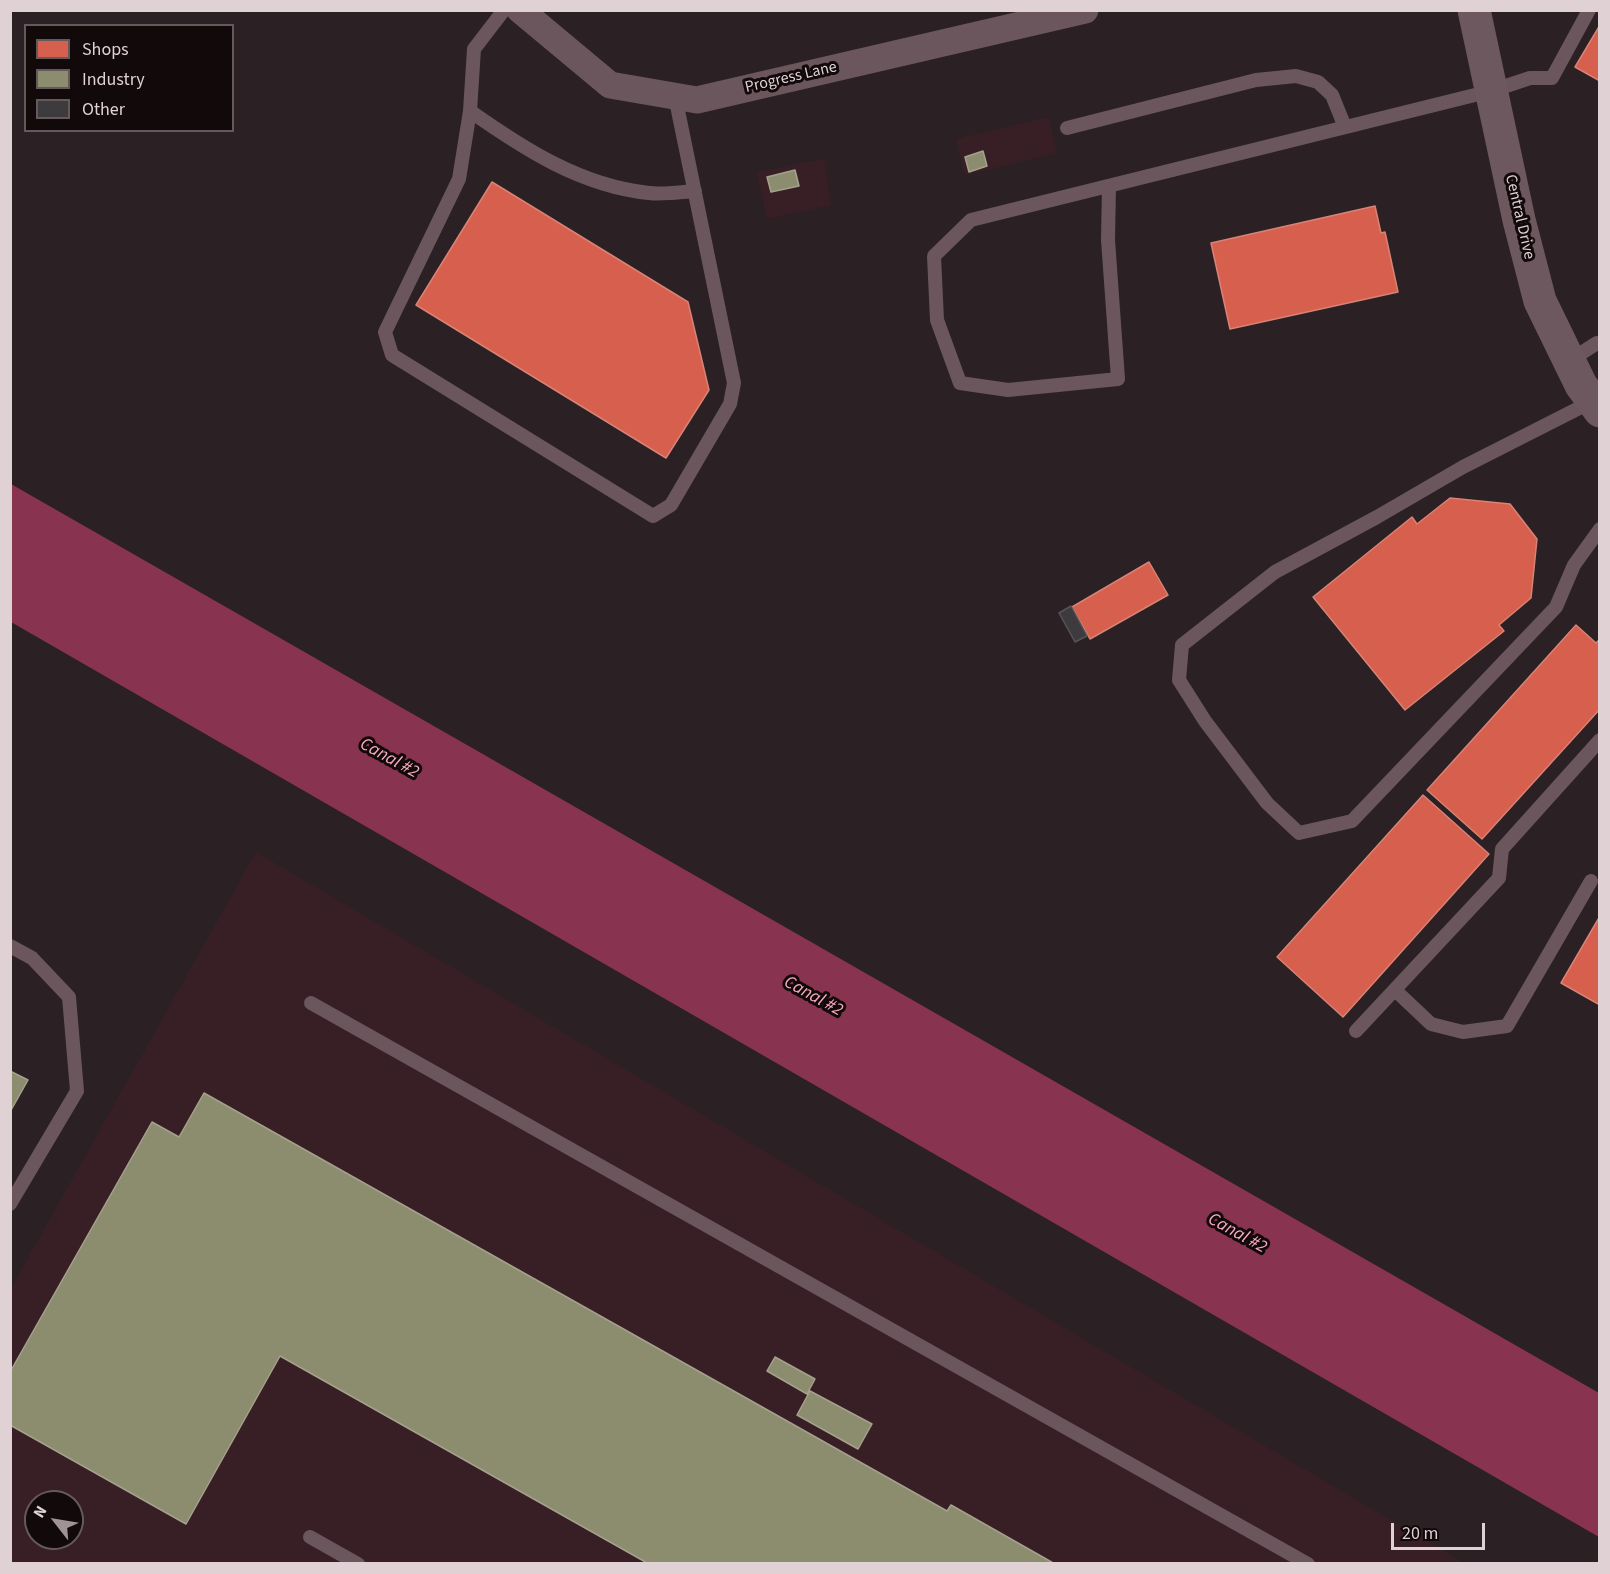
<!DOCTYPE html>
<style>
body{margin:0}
#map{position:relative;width:1610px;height:1574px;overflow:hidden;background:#2b2023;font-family:"Source Sans 3",sans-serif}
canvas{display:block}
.frame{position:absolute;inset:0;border:12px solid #dfd1d4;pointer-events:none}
.legend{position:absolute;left:24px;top:24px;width:210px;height:108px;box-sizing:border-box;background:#12090b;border:2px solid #64595b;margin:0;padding:8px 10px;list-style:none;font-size:18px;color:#dfd1d4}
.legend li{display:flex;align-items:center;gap:12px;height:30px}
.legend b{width:30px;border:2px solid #64595b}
.north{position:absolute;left:24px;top:1490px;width:60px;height:60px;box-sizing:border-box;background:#12090b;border:2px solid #64595b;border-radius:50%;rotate:301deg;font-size:16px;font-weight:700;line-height:24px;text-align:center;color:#dfd1d4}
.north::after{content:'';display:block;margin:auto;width:21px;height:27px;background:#a09396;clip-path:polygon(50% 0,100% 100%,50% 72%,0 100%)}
.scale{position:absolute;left:1391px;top:1523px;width:94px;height:27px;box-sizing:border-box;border:3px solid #dfd1d4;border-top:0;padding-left:8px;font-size:18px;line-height:21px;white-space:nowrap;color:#dfd1d4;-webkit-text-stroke:4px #12090b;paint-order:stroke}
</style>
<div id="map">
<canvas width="1610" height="1574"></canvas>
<div class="frame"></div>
<ul class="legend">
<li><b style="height:16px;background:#d6604d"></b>Shops</li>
<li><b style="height:16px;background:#8c8c6e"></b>Industry</li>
<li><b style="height:16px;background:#3d3b3e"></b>Other</li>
</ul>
<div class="north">N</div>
<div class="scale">20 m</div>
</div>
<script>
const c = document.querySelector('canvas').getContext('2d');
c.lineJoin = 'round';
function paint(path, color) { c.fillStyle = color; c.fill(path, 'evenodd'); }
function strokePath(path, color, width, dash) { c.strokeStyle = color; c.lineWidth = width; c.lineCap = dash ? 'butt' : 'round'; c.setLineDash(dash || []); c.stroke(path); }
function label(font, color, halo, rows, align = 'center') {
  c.font = font + ' "Source Sans 3",sans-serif'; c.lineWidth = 6; c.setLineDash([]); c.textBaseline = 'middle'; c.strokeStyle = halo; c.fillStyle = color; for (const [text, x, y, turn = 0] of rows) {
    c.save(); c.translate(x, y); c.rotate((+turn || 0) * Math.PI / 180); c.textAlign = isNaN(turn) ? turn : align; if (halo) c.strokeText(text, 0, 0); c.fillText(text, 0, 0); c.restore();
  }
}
paint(new Path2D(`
 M1049 117 1057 153 965 175 956 139Z
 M824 159 831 205 767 219 757 172Z
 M256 852 1464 1563 11 1564V1288ZM36 1502H72V1538H36Z`), '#381f26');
paint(new Path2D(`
 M11 484 1599 1393V1537L11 622Z`), '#883451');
const shops = new Path2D(`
 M1600 25V81L1575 67Z
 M492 182 688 302 709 390 666 458 416 305Z
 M1375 206 1381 233 1385 232 1398 292 1230 329 1211 243Z
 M1450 498 1510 504 1537 539 1531 598 1499 625 1504 631 1405 710 1313 597 1412 517 1417 524Z
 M1149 562 1168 595 1090 639 1072 607Z
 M1576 625 1596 643 1600 639V709L1482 839 1427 790Z
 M1423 795 1489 854 1343 1017 1277 957Z
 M1600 916V1005L1561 983Z`);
paint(shops, '#d6604d');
strokePath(shops, '#d98276', 1.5);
const industry = new Path2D(`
 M983 151 987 166 969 172 965 157Z
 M795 170 799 186 771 192 767 177Z
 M10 1071 28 1080 10 1112Z
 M204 1093 947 1511 951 1505 1055 1564H649L280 1356 186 1524 10 1425V1372L152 1122 179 1137Z
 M775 1357 815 1379 807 1394 767 1371Z
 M810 1391 872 1424 858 1449 797 1415Z`);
paint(industry, '#8c8c6e');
strokePath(industry, '#a5a18d', 1.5);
const building = new Path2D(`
 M1071 606 1087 636 1075 642 1059 613Z`);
paint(building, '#3d3b3e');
strokePath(building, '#555458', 1.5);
strokePath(new Path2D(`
 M504 10 474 49 470 111 459 179 385 332 392 355 653 516 671 505 730 404 734 383 675 96
 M470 111C524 149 581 186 649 193 663 195 680 192 695 191
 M1067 128 1256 80 1296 76 1318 82 1332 95 1345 127
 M1109 186 1108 240 1118 379 1008 390 960 383 937 320 934 256 971 220 1491 91 1530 78H1552L1589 10
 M1569 361 1597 343
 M1593 401 1463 467 1377 517 1275 572 1182 645 1179 680 1205 721 1267 803 1299 833 1352 821 1556 607 1574 565 1600 529
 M10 946 32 958 69 997 77 1091 10 1204
 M1395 990 1431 1024 1463 1032 1507 1026 1591 881
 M311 1003 1308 1564
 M1356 1031 1499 878 1502 849 1600 740
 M310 1537 358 1564`), '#6b565d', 14);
strokePath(new Path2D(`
 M520 10 610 85 697 100 1085 10`), '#6b565d', 27);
strokePath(new Path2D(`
 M1474 10 1519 220 1540 301 1581 385 1600 411`), '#6e585f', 33);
label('16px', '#dfd1d4', '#12090b', [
 ["Progress Lane",791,78,-13],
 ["Central Drive",1519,217,77]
]);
label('italic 18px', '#f9acc1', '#12090b', [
 ["Canal #2",389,759,29],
 ["Canal #2",813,997,29],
 ["Canal #2",1237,1234,29]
]);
</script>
